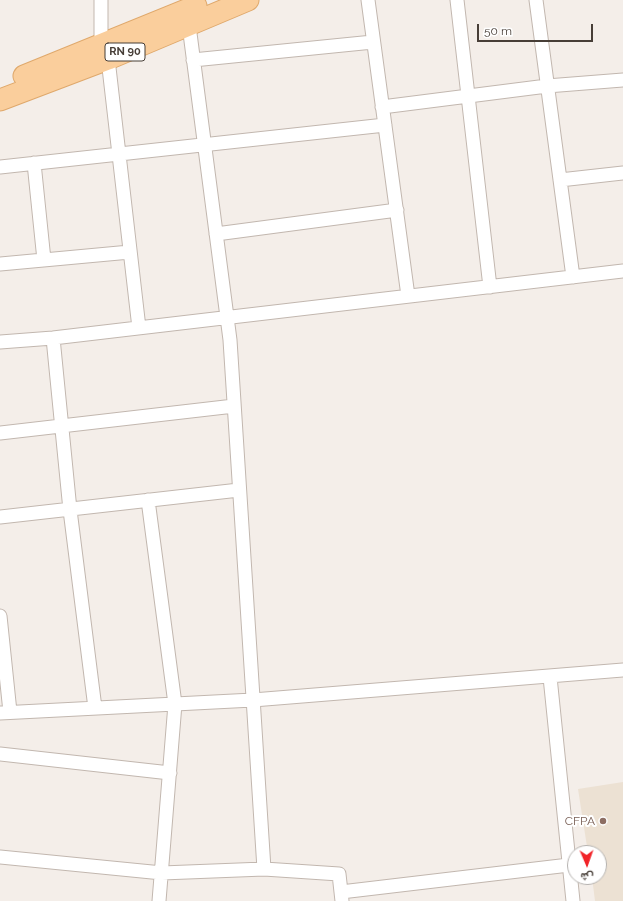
<!DOCTYPE html>
<meta charset="utf-8">
<style>
body{margin:0}
#map{position:relative;width:623px;height:901px;overflow:hidden;background:#f4eee9;font-family:Raleway,Vazirmatn,sans-serif}
canvas{display:block}
.north{position:absolute;left:567px;top:845px;width:40px;height:40px;box-sizing:border-box;background:#fff;border:1px solid #b5b2af;border-radius:50%;rotate:178deg;font-size:11px;font-weight:700;line-height:16px;text-align:center;color:#473e37}
.north::after{content:'';display:block;margin:auto;width:14px;height:18px;background:#f12328;clip-path:polygon(50% 0,100% 100%,50% 72%,0 100%)}
.scale{position:absolute;left:477px;top:24px;width:116px;height:18px;box-sizing:border-box;border:2px solid #473e37;border-top:0;padding-left:5px;font-size:12px;line-height:14px;white-space:nowrap;color:#473e37;-webkit-text-stroke:3px #fff;paint-order:stroke}
</style>
<div id="map">
<canvas width="623" height="901"></canvas>
<div class="north">ش</div>
<div class="scale">50 m</div>
</div>
<script>
const c = document.querySelector('canvas').getContext('2d');
c.lineJoin = 'round';
function paint(path, color) { c.fillStyle = color; c.fill(path, 'evenodd'); }
function strokePath(path, color, width, dash) { c.strokeStyle = color; c.lineWidth = width; c.lineCap = dash ? 'butt' : 'round'; c.setLineDash(dash || []); c.stroke(path); }
function label(font, color, halo, rows, align = 'center') {
  c.font = font + ' Raleway,sans-serif'; c.lineWidth = 4; c.setLineDash([]); c.textBaseline = 'middle'; c.strokeStyle = halo; c.fillStyle = color; for (const [text, x, y, turn = 0] of rows) {
    c.save(); c.translate(x, y); c.rotate((+turn || 0) * Math.PI / 180); c.textAlign = isNaN(turn) ? turn : align; if (halo) c.strokeText(text, 0, 0); c.fillText(text, 0, 0); c.restore();
  }
}
paint(new Path2D(`
 M623 782V901H595L592 877H599V853H588L578 789Z`), '#ece1d3');
const street = new Path2D(`
 M101 0V45
 M368 0 408 296
 M457 0 490 287
 M536 0 573 277
 M188 18 230 340 264 869
 M108 59 139 328
 M193 60 373 42
 M382 107 547 86 623 80
 M34 163 44 260
 M0 167 385 125
 M560 180 623 173
 M216 234 397 210
 M0 264 130 252
 M53 338 70 510 95 708
 M0 342 53 338 623 271
 M0 433 234 406
 M148 500 175 704 159 901
 M0 517 239 490
 M0 616 10 712
 M550 677 573 901
 M0 713 253 700 623 670
 M0 754 170 773
 M0 857 162 873 264 869 339 874 342 901
 M341 892 569 865`);
const primary = new Path2D(`
 M24 76 196 6
 M0 100 108 59 248 0`);
strokePath(street, '#c2b7af', 15);
strokePath(primary, '#dfa86b', 23);
strokePath(street, '#fff', 13);
strokePath(primary, '#face9c', 21);
for (const [x, y, r, color] of [
 [603,821,4,"#8d6e63"]
]) { const dot = new Path2D(); dot.arc(x, y, r, 0, 2 * Math.PI); c.fillStyle = color; c.fill(dot); strokePath(dot, '#fff', 1.5); }
for (const [x, y, w] of [
 [125,52,40]
]) { const box = new Path2D(); box.roundRect(x - w / 2, y - 9, w, 18, 3); c.fillStyle = '#fff'; c.fill(box); strokePath(box, '#473e37', 1); }
label('bold 11px', '#473e37', null, [
 ["RN 90",125,52]
]);
label('12px', '#785e54', '#fff', [
 ["CFPA",595,821]
], 'right');
</script>
